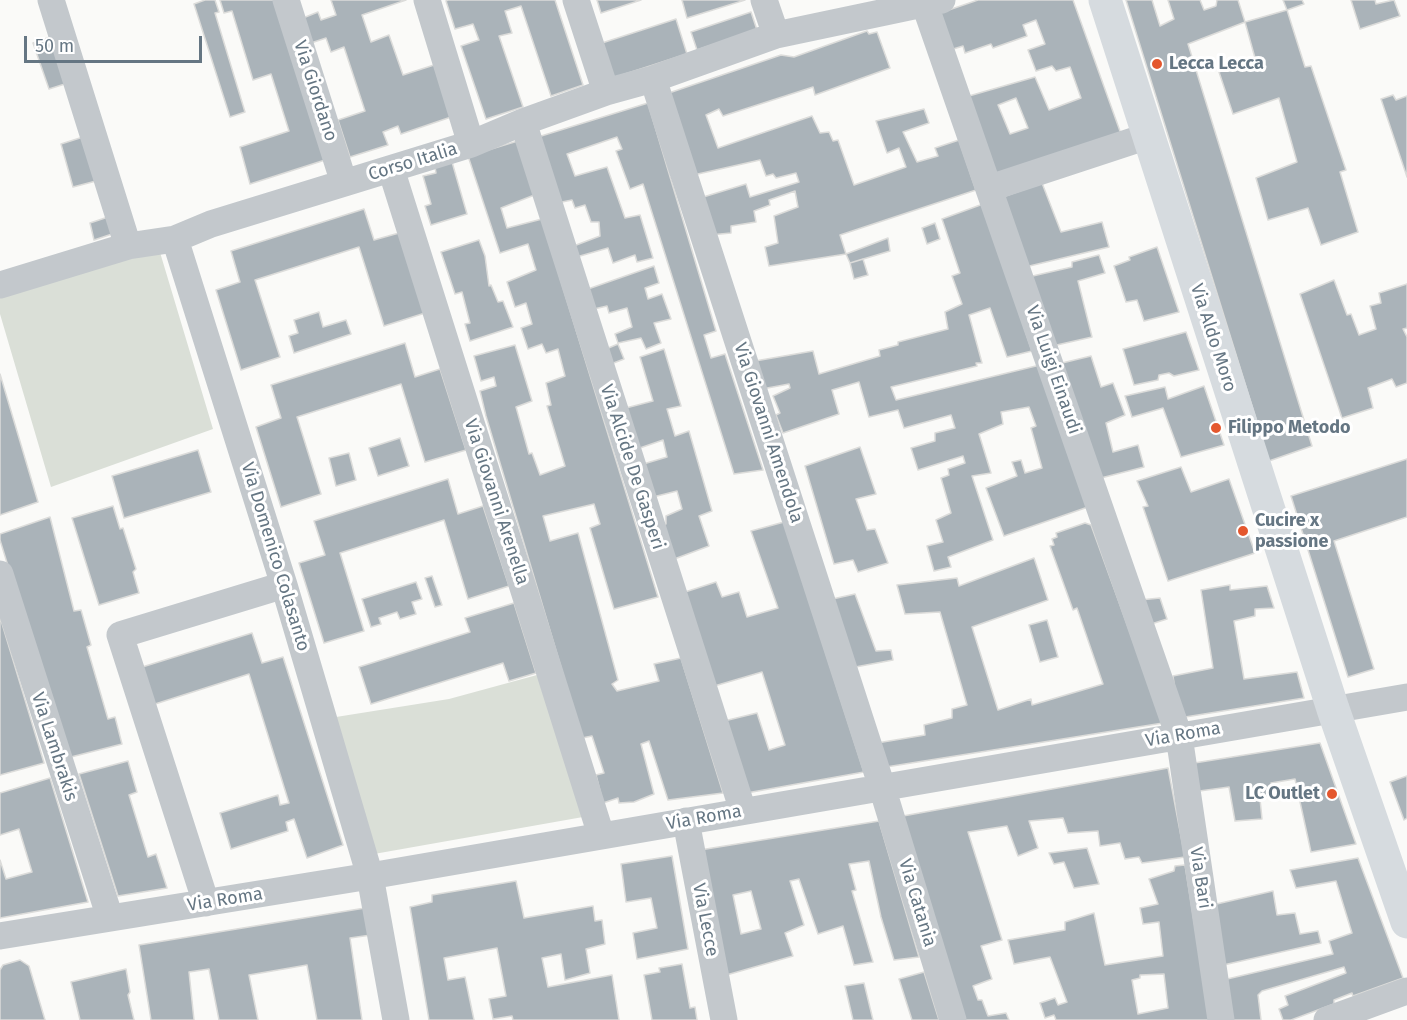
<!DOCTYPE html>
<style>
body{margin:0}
#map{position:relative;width:1407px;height:1020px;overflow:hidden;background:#fafaf8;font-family:"Fira Sans",sans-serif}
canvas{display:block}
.scale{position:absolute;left:24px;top:36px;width:178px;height:27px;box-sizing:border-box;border:3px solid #657683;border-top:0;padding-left:8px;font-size:18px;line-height:21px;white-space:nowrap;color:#657683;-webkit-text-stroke:4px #fff;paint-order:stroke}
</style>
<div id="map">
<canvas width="1407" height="1020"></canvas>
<div class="scale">50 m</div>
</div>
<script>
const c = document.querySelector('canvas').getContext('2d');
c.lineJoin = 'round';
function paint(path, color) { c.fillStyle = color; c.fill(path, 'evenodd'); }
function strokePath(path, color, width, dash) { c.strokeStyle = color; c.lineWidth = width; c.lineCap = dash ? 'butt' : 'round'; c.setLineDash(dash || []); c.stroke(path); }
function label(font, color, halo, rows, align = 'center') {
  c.font = font + ' "Fira Sans",sans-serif'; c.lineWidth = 6; c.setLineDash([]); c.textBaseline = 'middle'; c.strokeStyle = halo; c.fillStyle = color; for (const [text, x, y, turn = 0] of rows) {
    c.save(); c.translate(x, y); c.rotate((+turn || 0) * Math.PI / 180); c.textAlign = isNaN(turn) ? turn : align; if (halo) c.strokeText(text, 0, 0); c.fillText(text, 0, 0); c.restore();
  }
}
paint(new Path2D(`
 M159 249 213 429 51 487 0 314V296Z
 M537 675 583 817 374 854 336 717 449 699Z`), '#dadfd7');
const building = new Path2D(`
 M205 0H215L219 12 215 13 245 112 230 117 194 4Z
 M220 0H274L325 160 250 184 240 147 289 131 271 74 253 80 232 11 224 13Z
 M331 0H406L362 15 371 42 389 35 403 75 434 65 451 117 401 134 398 126 383 132 388 145 350 157 338 120 365 111 344 47 331 52 326 38 311 43 303 18 318 12 321 20 336 15Z
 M448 0H555L583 85 551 96 521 6 505 11 512 33 499 36 523 107 486 119 461 46 479 40 473 24 455 29 446 1Z
 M597 0H641L601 13Z
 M682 0H745L687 18Z
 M978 0H1073L1121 134 991 180 962 98 1035 77 1049 110 1081 98 1070 67 1056 71 1052 66 1036 71 1028 50 1045 44 1036 20 1023 25 1027 36 993 48 991 44 965 53 963 46 950 50 937 14ZM1016 98 1028 128 1010 134 998 105Z
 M1126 0H1152L1160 26 1174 19 1168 0H1200L1204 10 1216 6 1217 0H1238L1245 22 1188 44 1312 446 1269 461Z
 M1283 0H1302L1304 4 1287 10Z
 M1351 0H1375L1376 4 1394 0 1400 16 1360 29Z
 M1287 10 1305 67 1311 66 1346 170 1340 172 1358 232 1321 245 1308 208 1268 220 1256 178 1297 162 1279 98 1233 114 1219 72 1255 58 1245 22Z
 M751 12 757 30 697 50 691 32Z
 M676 19 687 54 613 78 602 43Z
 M867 31 869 34 877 32 890 68 815 95 813 87 723 116 719 109 706 115 718 148 812 116 820 133 829 132 833 141 838 140 854 185 906 167 899 148 887 153 876 121 924 109 929 123 903 132 917 162 938 156 935 148 959 140 976 190 840 235 846 254 769 266 765 247 778 243 774 216 798 207 795 191 769 200 770 205 754 211 756 222 731 226V233L710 235 700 198 746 184 750 197 799 182 796 173 776 178 773 174 766 176 760 160 689 176 663 95 781 55 794 57Z
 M53 36 68 83 49 89 33 43Z
 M1393 95 1396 100 1407 96V177L1381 99Z
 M648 103 716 331 704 335 711 358 725 354 763 470 734 474 643 184 630 189 616 151 622 149 617 137 567 154 575 176 607 167 625 218 640 215 653 258 637 262 635 255 613 263 608 248 573 258 571 247 600 236 599 222H591L585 205 575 208 572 200 557 203 538 137Z
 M83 137 96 181 73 187 61 144Z
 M521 140 537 194 501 208 507 228 542 219 658 597 614 609 590 528 600 524 594 504 543 516 550 541 578 533 618 680 612 684 617 691 659 681 654 664 681 658 723 793 668 800 649 741 641 744 654 794 634 802 619 803 618 798 603 803 596 775 604 773 592 736 582 738 486 416 480 391 496 386 494 377 481 381 474 356 515 345 532 401 516 407 529 454 532 453 540 475 565 466 547 406 551 405 546 383 565 376 558 349 546 353 542 344 528 349 521 328 532 324 526 303 515 307 507 282 536 270 528 244 500 253 468 156Z
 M452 162 467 214 431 225 425 206 431 204 423 176 436 173 435 167Z
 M1042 183 1061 232 1102 222 1109 247 1021 268 997 199Z
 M983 204 1032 351 1007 357 990 308 969 315 982 363H976L977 366 891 387 896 400 1040 365 1088 507 1004 536 986 488 1017 476 1012 462 1021 460 1025 473 1042 468 1031 428 1036 426 1029 407 1001 412 1003 424 979 434 991 473 972 476 993 540 948 557 951 567 934 571 927 546 943 542 936 520 951 513 941 478 949 475 948 469 965 463 963 456 918 470 911 448 935 441V433L955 428 951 415 904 428 898 410 869 417 859 382 832 390 839 414 783 433 776 415 780 413 773 396 790 388 789 384 762 389 755 361 813 351 819 374 880 356 879 350 898 345V342L948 329 945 312 962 304 952 276 960 273 942 219Z
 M364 209 374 240 399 233 425 313 384 326 359 247 255 280 280 357 241 370 216 290 240 282 231 251Z
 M108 217 112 234 94 240 90 223Z
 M935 223 940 239 927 244 922 228Z
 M888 238 890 251 850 263 846 254Z
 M479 240 485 256 489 286 491 285 498 302 503 301 513 327 470 341 465 324 470 323 462 292 455 294 441 252Z
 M1157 247 1179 312 1144 321 1137 300 1126 302 1114 266 1130 260 1129 257Z
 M1099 255 1105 273 1078 281 1092 337 1048 347 1024 278 1072 267V262Z
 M863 259 868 275 854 279 850 263Z
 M654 266 659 283 645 288 648 299 662 294 671 319 654 323 661 343 646 349 641 338 618 343 615 334 632 327 627 308 609 313 607 306 594 309 588 289Z
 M1334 280 1347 315 1351 314 1359 335 1376 329 1370 306 1381 303 1379 293 1407 284V328L1403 329 1407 337V383L1396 387 1392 379 1368 388 1373 408 1342 418 1300 294Z
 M319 312 323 327 346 320 351 334 294 353 289 336 298 333 294 320Z
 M1186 332 1199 370 1174 376 1169 373 1159 375 1158 380 1134 385 1123 349Z
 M405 343 415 377 440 369 466 450 425 462 401 384 297 417 321 494 281 507 256 427 281 418 271 385Z
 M618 344 624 359 611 364 606 349Z
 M664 349 681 406 667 409 675 436 689 431 712 511 699 516 709 546 669 561 659 529 666 524V516L682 509 677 491 649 498 640 465 667 457 663 440 634 450 622 409 653 401 640 357Z
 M1091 356 1101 387 1113 383 1125 415 1106 423 1113 452 1138 445 1144 467 1097 479 1058 364Z
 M0 374 38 502 0 515Z
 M1204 386 1224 445 1181 457 1163 408 1132 417 1125 396 1165 387 1168 399Z
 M400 438 409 466 378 476 369 448Z
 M860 447 876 494 856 499 867 530 875 529 888 563 858 572 853 560 834 564 805 466Z
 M198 450 211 492 124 518 112 476Z
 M349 453 356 480 336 486 329 458Z
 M1407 459V517L1334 541 1374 669 1348 677 1291 496Z
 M1181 467 1191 492 1229 479 1255 553 1168 581 1143 507 1148 506 1137 481Z
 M448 479 458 514 483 506 509 586 468 599 444 520 340 553 364 631 324 643 299 563 325 555 314 521Z
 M113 506 120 529 123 528 136 569 133 572 139 593 99 605 72 518Z
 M50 517 74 611 81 610 91 645 87 647 108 719 115 717 122 744 67 758 0 540V534Z
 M784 522 864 772 741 794 720 722 757 713 769 750 785 745 762 672 711 687 682 593 716 582 722 597 739 592 747 617 778 608 751 531Z
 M1085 523 1091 525 1163 723 886 767 877 743 925 735 924 725 952 718V709L967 705 940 612 905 614 897 585 957 578 959 586 1034 558 1048 600 972 627 998 710 1031 699 1032 705 1103 684 1077 608 1073 610 1050 546 1054 545 1052 539 1057 537 1056 533Z
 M432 576 442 605 435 607 425 578Z
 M416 582 422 599 412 602 416 614 400 619 397 612 379 618 381 624 371 627 362 599Z
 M1230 585V590L1267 586 1274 608 1255 609V616L1234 621 1244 679 1297 672 1304 698 1179 718 1173 676 1213 668 1201 590Z
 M855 594 876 651 891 650 893 660 850 668 828 600Z
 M1160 598 1167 619 1148 625 1140 600Z
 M514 603 536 673 509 681 503 663 371 704 359 667 470 632 465 618Z
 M0 617 44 763 0 775Z
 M1047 620 1058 657 1040 662 1029 625Z
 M252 633 262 663 283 657 343 845 307 858 294 819 286 822 288 831 231 849 220 813 278 795 280 805 289 803 249 674 152 705 139 668Z
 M1320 743 1356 844 1311 852 1295 779 1271 783 1273 796 1260 799 1262 819 1235 821 1229 787 1192 792 1188 764Z
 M128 761 137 792 129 795 148 857 156 854 167 888 118 896 79 774Z
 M1168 768 1185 857 1142 863 1139 857 1125 859 1120 843 1100 846 1098 831 1068 833 1063 818 1029 821 1038 848 1018 856 1007 826 968 832 1002 940 981 946 992 979 973 986 978 1000H982L988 1016 1006 1013 1009 1020H963L903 816Z
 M1407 776V818L1404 820 1390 782Z
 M50 778 88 902 0 918V860L6 879 32 872 19 829 0 835V793Z
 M879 821 919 957 894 960 881 917 869 861 849 864 856 890 852 891 873 962 854 965 843 926 818 934 799 879 790 881 804 925 785 933 793 956 723 976 700 850ZM751 891 761 929 741 934 733 895Z
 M1087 848 1099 884 1074 888 1064 862 1054 864 1049 853Z
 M672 856 688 949 637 959 633 933 657 928 651 898 626 902 621 864Z
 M1358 858 1403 978 1353 996 1352 993 1334 1000V1004L1291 1020H1283L1279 1009 1288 1005 1285 996 1346 973 1344 967 1262 991 1258 995 1261 1020H1230L1223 980 1333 954 1329 941 1352 933 1336 881 1296 888 1290 870Z
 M1185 865 1210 1020H1056L1054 1015 1045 1018 1040 1003 1055 998 1058 1005 1067 1002 1050 957 1014 964 1008 940 1065 930V922L1094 913 1105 965 1163 956 1159 922 1143 924 1140 908 1158 904 1149 879 1174 871 1175 866ZM1164 974 1168 1008 1138 1014 1132 980 1140 978V975Z
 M516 881 524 918 593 906 595 921 602 920 605 944 586 949 590 973 565 980 561 954 542 958 548 987 612 975 619 1020H513L512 1016 493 1019 489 999 506 996 497 948 444 958 448 980 465 977 474 1020H429L410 907 432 902V895Z
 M1273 891 1277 915 1295 913 1300 934 1318 931 1321 943 1219 966 1208 906Z
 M365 908 371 935 350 938 362 1020H317L307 965 249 975 258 1020H219L209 969 189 972 194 1020H151L139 945Z
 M20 960 29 966 45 1020H0V970L3 965Z
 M682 964 690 1008 695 1007 697 1020H652L644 975 660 972 659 968Z
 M126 969 130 992 128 995 134 1020H80L71 982Z
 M924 972 939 1020H912L899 979Z
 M864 983 873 1020H853L845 986Z`);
paint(building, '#aab3b9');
strokePath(building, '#dcdcda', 1.5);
strokePath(new Path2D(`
 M51 0 128 246
 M286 0 344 183
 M427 0 471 144
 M576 0 606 92
 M764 0 776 35
 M925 5 1179 736 1221 1020
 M653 79 882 787 953 1020
 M523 122 743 811
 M391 169 601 835
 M990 188 1148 136
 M175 239 284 585 370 876 396 1020
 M0 285 128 246 175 239 211 224 471 144 523 122 606 92 653 79 776 35 942 0
 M0 574 110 918
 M686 821 724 1020
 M206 903 120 635 284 585
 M0 936 370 876 1407 697
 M1327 1020 1407 991`), '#c3c8cc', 27);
strokePath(new Path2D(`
 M1105 0 1333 709 1407 922`), '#d6dbdf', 33);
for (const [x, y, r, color] of [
 [1157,64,6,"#e4572e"],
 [1216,428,6,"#e4572e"],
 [1243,531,6,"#e4572e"],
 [1332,794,6,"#e4572e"]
]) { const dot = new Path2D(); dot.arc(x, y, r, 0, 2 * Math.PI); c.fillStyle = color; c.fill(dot); strokePath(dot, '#fff', 2); }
label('bold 18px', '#657683', '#fff', [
 ["Lecca Lecca",1169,64],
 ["Filippo Metodo",1228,428],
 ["Cucire x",1255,521],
 ["passione",1255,542],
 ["LC Outlet",1320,794,"right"]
], 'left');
label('18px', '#657683', '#fff', [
 ["Via Giordano",315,91,72],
 ["Corso Italia",413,162,-17],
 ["Via Aldo Moro",1213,338,72],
 ["Via Luigi Einaudi",1053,370,71],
 ["Via Giovanni Amendola",768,433,72],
 ["Via Alcide De Gasperi",632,467,72],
 ["Via Giovanni Arenella",496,502,72],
 ["Via Domenico Colasanto",275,557,73],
 ["Via Roma",1183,735,-10],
 ["Via Lambrakis",54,747,72],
 ["Via Roma",704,818,-10],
 ["Via Bari",1200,878,81],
 ["Via Roma",225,900,-9],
 ["Via Catania",917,903,73],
 ["Via Lecce",705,920,79]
]);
</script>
